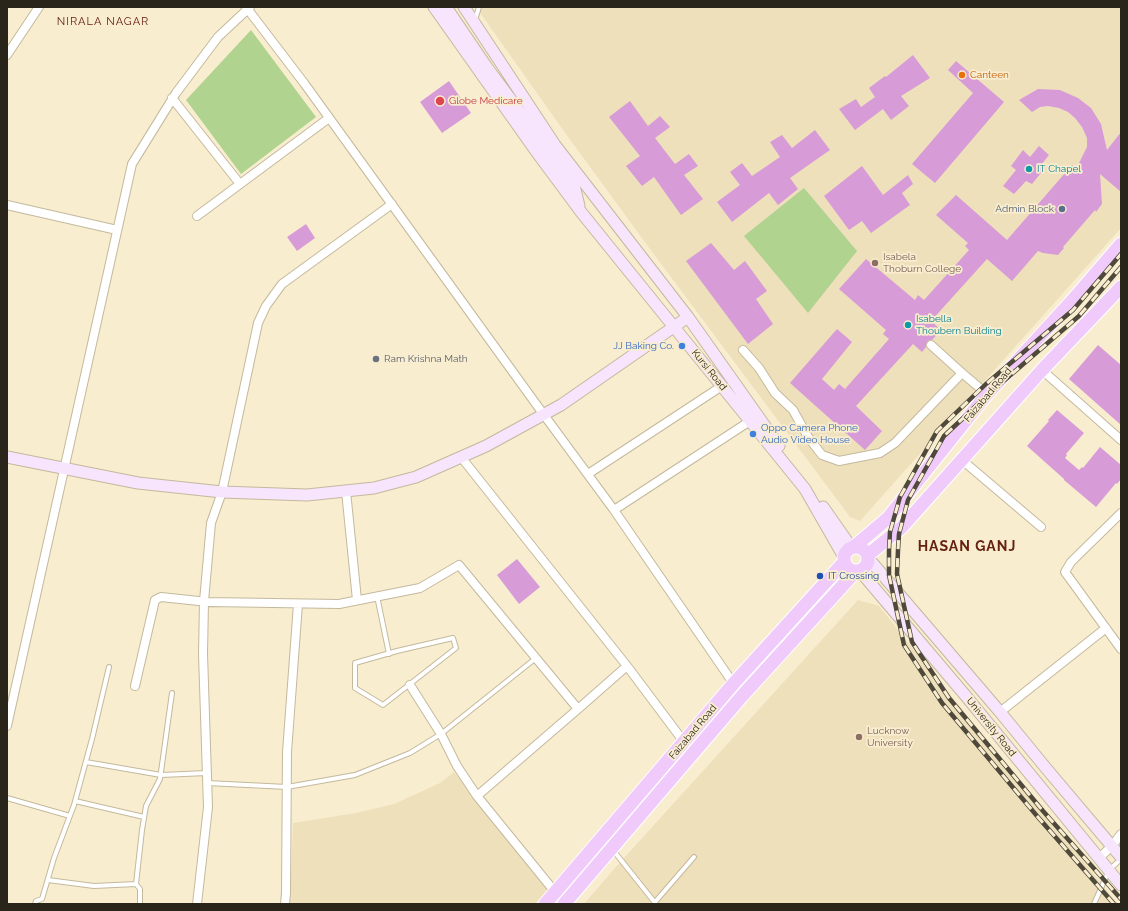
<!DOCTYPE html>
<style>
body{margin:0}
#map{position:relative;width:1128px;height:911px;overflow:hidden;background:#f9edd0;font-family:Raleway,sans-serif}
canvas{display:block}
.frame{position:absolute;inset:0;border:8px solid #29251a;pointer-events:none}
</style>
<div id="map">
<canvas width="1128" height="911"></canvas>
<div class="frame"></div>
</div>
<script>
const c = document.querySelector('canvas').getContext('2d');
c.lineJoin = 'round';
function paint(path, color) { c.fillStyle = color; c.fill(path, 'evenodd'); }
function strokePath(path, color, width, dash) { c.strokeStyle = color; c.lineWidth = width; c.lineCap = dash ? 'butt' : 'round'; c.setLineDash(dash || []); c.stroke(path); }
function label(font, color, halo, rows, align = 'center') {
  c.font = font + ' Raleway,sans-serif'; c.lineWidth = 3.5; c.setLineDash([]); c.textBaseline = 'middle'; c.strokeStyle = halo; c.fillStyle = color; for (const [text, x, y, turn = 0] of rows) {
    c.save(); c.translate(x, y); c.rotate((+turn || 0) * Math.PI / 180); c.textAlign = isNaN(turn) ? turn : align; if (halo) c.strokeText(text, 0, 0); c.fillText(text, 0, 0); c.restore();
  }
}
paint(new Path2D(`
 M476 7H1121V228L860 521 850 517 647 245 563 130Z
 M858 600 879 606 1118 904H584L614 869Z
 M454 772 549 889 535 904H290L293 823 356 813 394 804 440 783Z`), '#efe0bc');
paint(new Path2D(`
 M251 30 316 117 241 174 186 100Z
 M804 188 857 251 808 313 744 236Z`), '#b0d38f');
paint(new Path2D(`
 M913 55 930 78 901 96 909 106 891 120 883 109 855 130 839 109 856 99 861 107 875 97 869 88 885 76 886 77Z
 M956 61 1004 102 935 183 912 164 973 93 948 70Z
 M449 81 471 113 442 133 420 102Z
 M1038 89 1060 90 1078 98 1091 108 1101 124 1107 150 1121 132V192L1100 174 1102 204 1096 212 1095 210 1063 247 1064 248 1058 255 1043 253 1038 251 1012 281 987 259 931 321 941 330 932 340H929L927 342 926 347 922 352 913 344 856 406 882 431 865 450 790 383 837 329 852 342 822 379 834 390 839 384 845 389 889 339 883 334 886 330 839 289 866 259 915 300 918 295 924 300 969 250 965 246 968 243 936 215 956 195 1007 240 1072 165 1076 169 1087 147V138L1082 127 1075 118 1068 112 1059 108 1048 106 1040 107 1032 112 1019 100Z
 M630 101 648 126 660 116 670 127 655 138 675 164 689 154 698 166 684 175 703 199 681 215 654 177 642 186 626 166 640 156 609 117Z
 M815 130 830 150 790 178 798 189 778 205 769 193 732 222 717 202 740 185 730 172 742 163 752 176 780 157 770 142 782 135 792 148Z
 M1039 146 1049 155 1041 165 1045 168 1032 184 1026 181 1014 194 1003 186 1016 170 1011 166 1023 150 1030 157Z
 M862 166 883 195 908 175 913 184 902 193 910 205 871 233 862 221 849 230 824 196Z
 M306 224 315 238 297 251 287 237Z
 M711 243 734 270 745 261 767 291 756 299 773 324 748 344 686 261Z
 M1098 345 1121 365V425L1069 379Z
 M1057 410 1084 433 1066 454 1067 455 1065 458 1079 470 1082 467 1083 468 1100 447 1121 465V479L1117 484 1116 483 1096 507 1064 480V479L1027 446 1049 421 1048 420Z
 M517 559 540 587 519 604 497 575Z`), '#d79bd8');
const lane = new Path2D(`
 M475 20 479 7
 M377 596 389 654
 M453 638 456 648 383 705 355 688V663L397 651Z
 M86 762 161 775 207 773
 M207 783 287 787 355 775 410 753 441 734 536 658
 M7 798 70 816
 M75 801 144 817
 M613 850 656 904
 M48 880 94 886 136 884
 M655 902 694 857
 M35 904 36 901 42 899 54 858 74 805 92 739 109 667
 M140 904V889L136 884 142 830 146 806 160 779 172 693
 M1094 904 1109 870 1121 859`);
const street = new Path2D(`
 M246 7 304 83 544 415 614 510 742 696
 M7 55 39 7
 M172 98 240 184
 M7 205 117 230
 M197 216 329 118
 M931 345 962 373 987 394
 M743 350 759 368 775 393 793 410 808 437 822 455 839 461 880 453 895 443 962 373
 M1042 370 1121 440
 M461 457 627 666 693 754
 M962 460 1041 527
 M588 474 722 386
 M346 491 357 600
 M614 510 750 421
 M1121 513 1071 562 1065 572 1121 649
 M410 685 441 734 457 766 477 796 555 892 567 900
 M135 686 155 600 161 597 208 602 339 604 420 588 459 565 578 709
 M1000 712 1106 628
 M7 726 132 164 176 93 218 37 250 7
 M477 796 578 709 627 666
 M1099 858 1112 846 1121 834
 M197 904 208 807 203 654 204 601 211 523 222 492 258 323 266 306 282 284 392 204
 M285 904 286 893 287 752 298 604`);
const secondary = new Path2D(`
 M434 7 538 154 581 212 805 489 844 557
 M446 7 486 66 574 185 579 206
 M464 7 555 145 688 317 779 446
 M7 457 138 483 222 492 307 495 374 488 416 477 486 446 561 405 688 317
 M823 507 851 547
 M869 559 1000 712 1045 767 1121 857
 M860 571 965 695 1121 885`);
const primary = new Path2D(`
 M855 546 888 518 987 394 1071 302 1121 244
 M844 559a12 12 0 1 1 24 0a12 12 0 1 1-24 0Z
 M868 555 901 528 1042 370 1121 287
 M545 904 734 683 844 562
 M564 904 742 696 856 571`);
strokePath(lane, '#c4b99d', 6);
strokePath(street, '#c4b99d', 10);
strokePath(secondary, '#c4b99d', 13);
strokePath(primary, '#fff', 15);
strokePath(lane, '#fff', 4);
strokePath(street, '#fff', 8);
strokePath(secondary, '#f7e4fd', 11);
strokePath(primary, '#efcafb', 13);
const rail = new Path2D(`
 M1121 267 1079 316 992 391 944 436 908 500 899 534 898 550 897 574 912 642 949 698 1043 811 1121 899
 M1114 904 1037 816 942 703 904 645 889 575V550L890 532 900 497 937 431 986 384 1073 310 1121 254`);
strokePath(rail, '#4f493b', 4.5);
strokePath(rail, '#f9edd0', 3, [9]);
for (const [x, y, r, color] of [
 [962,75,4,"#e8710a"],
 [440,101,5,"#e0444e"],
 [1029,169,4,"#0f9aa8"],
 [1062,209,4,"#5c6f8a"],
 [875,263,4,"#8d6e63"],
 [908,325,4,"#0f9aa8"],
 [682,346,4,"#3f7fe0"],
 [376,359,4,"#6b7280"],
 [753,434,4,"#3f7fe0"],
 [820,576,4,"#1a4fb4"],
 [859,737,4,"#8d6e63"]
]) { const dot = new Path2D(); dot.arc(x, y, r, 0, 2 * Math.PI); c.fillStyle = color; c.fill(dot); strokePath(dot, '#f9edd0', 1.5); }
label('10px', '#c56008', '#f9edd0', [
 ["Canteen",970,75]
], 'left');
label('10px', '#be3a42', '#f9edd0', [
 ["Globe Medicare",449,101]
], 'left');
label('10px', '#0d838f', '#f9edd0', [
 ["IT Chapel",1037,169],
 ["Isabella",916,319],
 ["Thoubern Building",916,331]
], 'left');
label('10px', '#4e5e75', '#f9edd0', [
 ["Admin Block",1054,209]
], 'right');
label('10px', '#785e54', '#f9edd0', [
 ["Isabela",883,257],
 ["Thoburn College",883,269],
 ["Lucknow",867,731],
 ["University",867,743]
], 'left');
label('10px', '#366cbe', '#f9edd0', [
 ["JJ Baking Co.",674,346],
 ["Oppo Camera Phone",761,428,"left"],
 ["Audio Video House",761,440,"left"]
], 'right');
label('10px', '#5b616d', '#f9edd0', [
 ["Ram Krishna Math",384,359]
], 'left');
label('10px', '#29251a', '#f9edd0', [
 ["Kursi Road",709,370,51],
 ["Faizabad Road",988,395,-50],
 ["University Road",991,727,51],
 ["Faizabad Road",693,732,-50]
]);
label('10px', '#164399', '#f9edd0', [
 ["IT Crossing",828,576]
], 'left');
c.letterSpacing = '1px';
label('11px', '#652211', '#f9edd0', [
 ["NIRALA NAGAR",103,22]
]);
c.letterSpacing = '0px';
c.letterSpacing = '1px';
label('bold 14px', '#652211', '#f9edd0', [
 ["HASAN GANJ",967,547]
]);
c.letterSpacing = '0px';
</script>
